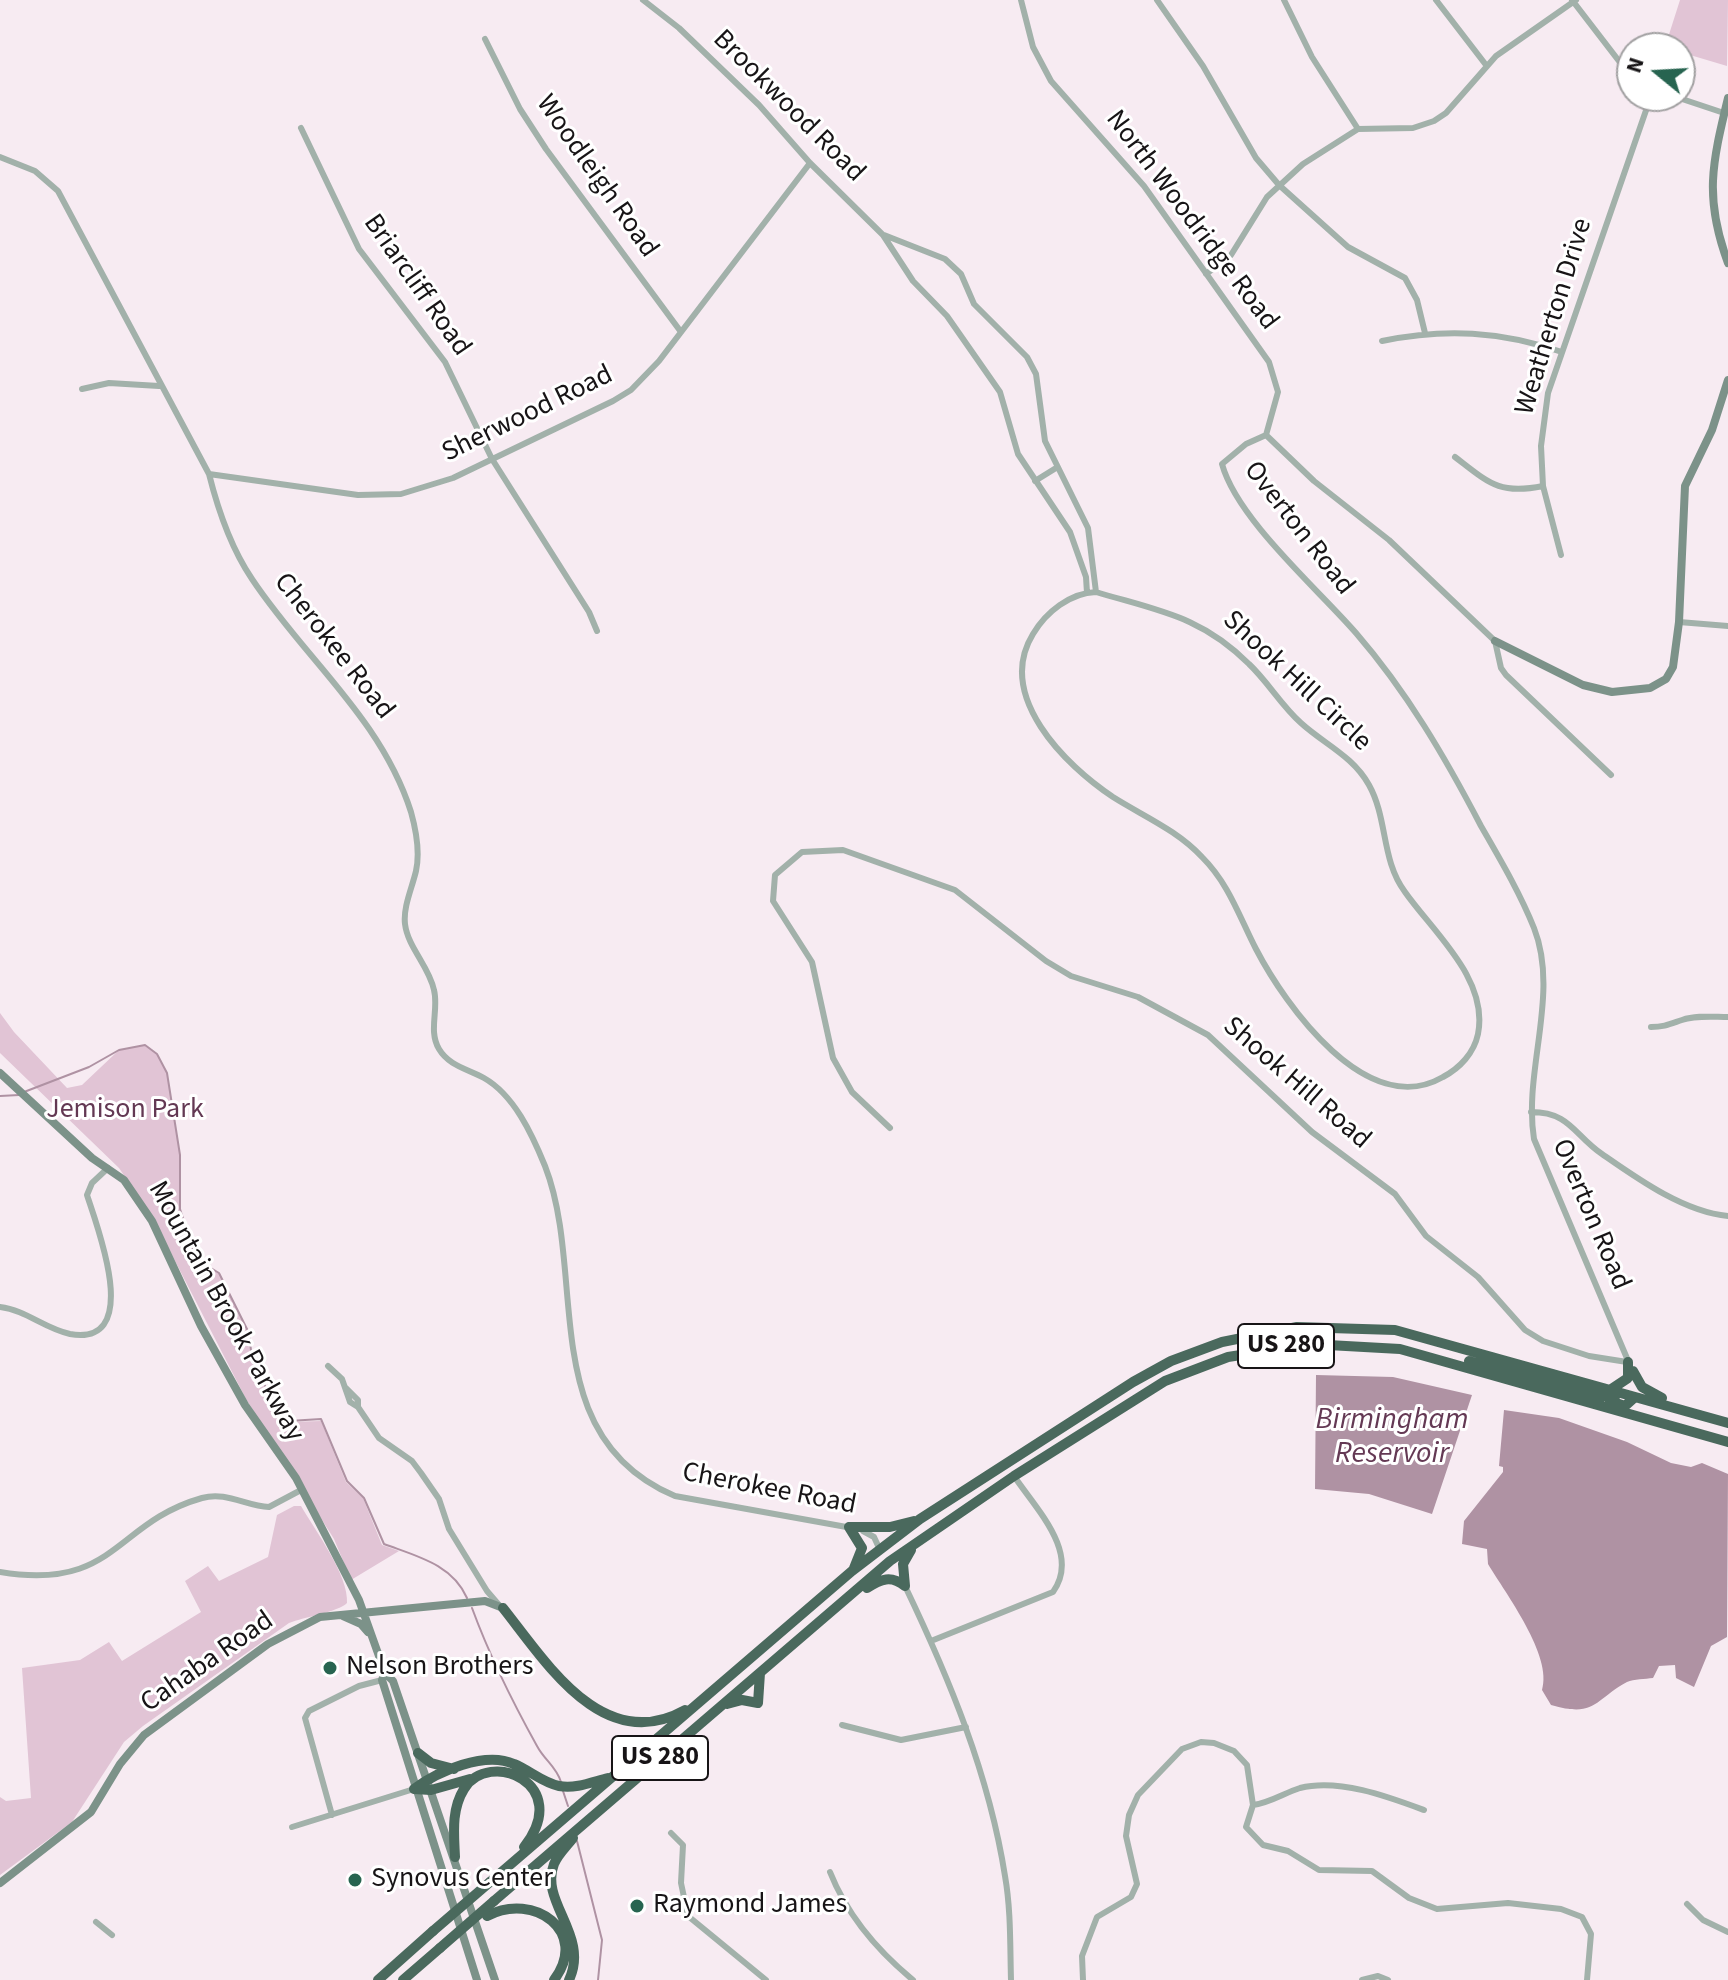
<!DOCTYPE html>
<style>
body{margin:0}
#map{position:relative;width:1728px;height:1980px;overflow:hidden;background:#f7ebf2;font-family:"Source Sans 3",sans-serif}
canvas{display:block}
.north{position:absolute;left:1616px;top:32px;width:80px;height:80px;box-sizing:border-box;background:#fff;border:2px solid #a2a1a2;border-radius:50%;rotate:288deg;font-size:22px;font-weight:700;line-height:32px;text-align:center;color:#171416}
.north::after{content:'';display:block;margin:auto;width:28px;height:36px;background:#276450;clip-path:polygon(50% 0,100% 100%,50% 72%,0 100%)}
</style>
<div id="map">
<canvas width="1728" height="1980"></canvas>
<div class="north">N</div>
</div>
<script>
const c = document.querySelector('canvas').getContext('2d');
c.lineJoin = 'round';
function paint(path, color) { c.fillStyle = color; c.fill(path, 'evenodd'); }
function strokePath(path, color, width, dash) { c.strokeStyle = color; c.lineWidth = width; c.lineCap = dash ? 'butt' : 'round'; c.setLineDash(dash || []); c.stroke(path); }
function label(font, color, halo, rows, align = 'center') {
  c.font = font + ' "Source Sans 3",sans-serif'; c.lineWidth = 6; c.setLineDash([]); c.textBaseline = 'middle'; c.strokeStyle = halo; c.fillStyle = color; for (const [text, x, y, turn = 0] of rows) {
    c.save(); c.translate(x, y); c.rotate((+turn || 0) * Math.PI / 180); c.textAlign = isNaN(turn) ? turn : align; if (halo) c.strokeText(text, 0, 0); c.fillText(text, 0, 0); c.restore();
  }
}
paint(new Path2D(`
 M1680 0H1728L1727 66 1680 52V48L1665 47Z
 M0 1013 14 1032 67 1088 82 1085 119 1050 145 1045 157 1054 167 1073 180 1155V1209L196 1259 219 1273 249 1333 251 1359 267 1392 288 1422 321 1421 346 1482 363 1498 382 1545 399 1551 351 1580 334 1539 246 1399 154 1220 119 1168 0 1053Z
 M294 1506H301C315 1530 349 1576 347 1603 338 1612 304 1617 289 1623L143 1726 124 1742 72 1822 0 1875V1797L6 1801 31 1798 22 1668 80 1660 109 1642 122 1661 201 1612 185 1581 208 1566 219 1581 268 1557 277 1515Z`), '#e1c4d5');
paint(new Path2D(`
 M1316 1375 1393 1377 1472 1395 1432 1514 1369 1494 1315 1489Z
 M1504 1410 1559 1418 1627 1442 1671 1463 1691 1467 1702 1463 1728 1474 1727 1637 1711 1646 1694 1687 1676 1678 1675 1665 1659 1666 1653 1678C1645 1679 1634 1679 1627 1682 1594 1700 1596 1718 1551 1705L1542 1690C1553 1656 1506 1594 1488 1564L1487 1549 1462 1544 1464 1521 1503 1472V1467L1499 1466Z`), '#af92a3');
strokePath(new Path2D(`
 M24 1092 89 1067 119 1050 145 1045 157 1054 167 1073 180 1155V1209L196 1259 219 1273 249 1333 252 1359 268 1392 289 1421 321 1419 347 1481 364 1498 384 1544C416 1556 452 1564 467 1598
 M0 1096 19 1095
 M472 1608C490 1657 512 1701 537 1746 545 1761 556 1766 561 1782
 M563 1791 568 1806
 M577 1841 602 1940 598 1980`), '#af92a3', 2);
strokePath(new Path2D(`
 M643 0 679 28 759 105 810 163 883 235 913 281 947 316 1000 392 1018 454 1070 532 1086 577 1087 593
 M1021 0 1033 47 1051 81 1144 186 1269 362 1278 392 1266 435
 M1157 0 1203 66 1256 158 1279 185 1348 247 1405 278 1417 300 1425 333
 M1284 0 1312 57 1358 129
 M1436 0 1486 65
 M1572 0 1632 78
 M485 39 520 109 546 149 681 332
 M1673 96 1724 113
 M301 128 359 249 445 362 492 459 589 612 597 631
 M0 157 35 171 58 191 209 474C218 510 231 548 252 579 305 659 381 718 411 812 416 830 420 853 416 871 412 888 403 907 405 924 408 948 429 966 434 990 439 1009 428 1031 439 1049 449 1066 468 1069 484 1078 514 1095 532 1134 545 1166 588 1276 534 1436 675 1496L852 1528
 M884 235 945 259 961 274 974 304 1027 357 1036 374 1045 441 1088 528 1096 592
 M1206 274 1231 255 1267 197 1303 164 1358 129 1413 128 1434 121 1446 113 1496 56 1576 0
 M1382 341C1445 328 1500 331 1562 352
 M82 389 109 383 159 386
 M1266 435 1246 444 1222 464C1237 519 1318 589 1356 633 1407 692 1445 757 1481 826 1500 859 1520 893 1534 928 1560 994 1523 1071 1534 1139L1629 1363
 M1266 435 1314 481 1389 540 1495 641 1501 668 1506 675 1611 775
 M1455 457C1489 483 1499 495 1543 486
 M209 474 358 495 401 494 453 478 613 401 631 390 659 361 810 163
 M1035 481 1056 468
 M1561 555 1543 486 1541 446 1548 393 1651 96
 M1096 592C1159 611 1201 616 1249 664 1268 682 1281 705 1301 723 1324 744 1353 756 1369 785 1388 819 1381 860 1405 892 1433 932 1489 979 1478 1034 1474 1053 1460 1068 1443 1077 1367 1121 1285 1005 1256 949 1239 916 1229 884 1202 857 1177 830 1143 816 1113 797 1065 765 995 696 1033 634 1046 612 1070 593 1096 592Z
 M1679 622 1728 626
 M1651 1027C1664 1027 1670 1024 1682 1020 1696 1015 1713 1017 1728 1017
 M1531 1112C1570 1112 1574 1135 1602 1154 1638 1179 1684 1212 1728 1216
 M890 1128 852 1092 833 1058 812 962 773 901 775 875 802 852 843 850 955 890 1046 961 1071 976 1138 997 1208 1035 1312 1132 1395 1194 1426 1236 1478 1277 1525 1330 1543 1341 1589 1356 1627 1362
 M0 1307C26 1310 45 1329 70 1334 144 1347 97 1226 87 1195L92 1183 108 1168
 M328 1366 342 1379 350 1402 358 1407 379 1438 412 1461 421 1473 439 1499 449 1529 487 1591 499 1605
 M346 1388 358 1400V1407
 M863 1531 874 1537 880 1550
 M0 1572C116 1591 114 1523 202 1498 226 1491 246 1506 269 1507L301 1490
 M905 1586C949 1678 989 1774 1005 1876 1011 1910 1010 1945 1011 1980
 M931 1641 1053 1592C1081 1553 1036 1509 1014 1476
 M842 1725 901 1740 966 1727
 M1253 1805C1270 1803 1284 1793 1300 1788 1339 1778 1389 1797 1424 1810
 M332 1815 305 1718 309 1711 359 1686 382 1680
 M292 1827 414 1789
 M671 1833 683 1845 681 1883 688 1916 766 1980
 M830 1872C847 1915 878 1951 913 1980
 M1687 1904 1703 1920 1728 1932
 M96 1922 112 1935
 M1083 1980 1082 1956 1097 1917 1131 1897 1137 1884 1126 1836 1129 1815 1138 1795 1182 1749 1201 1742 1214 1743 1234 1751 1247 1765 1253 1805 1246 1827 1263 1845 1288 1851 1319 1870 1372 1871 1409 1898 1437 1909 1508 1903 1561 1909 1582 1917 1591 1934 1587 1980
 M1362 1980 1378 1976 1388 1980`), '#a2b1aa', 6);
strokePath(new Path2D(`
 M1728 98C1712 164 1704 198 1728 263
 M1495 641 1583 685 1612 692 1650 688 1666 679 1673 667 1679 622 1685 486 1712 430 1728 380
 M0 1073 92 1158 124 1180 152 1221 201 1326 245 1405 296 1478 359 1600 385 1673 393 1681 495 1980
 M343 1616 361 1624 368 1632
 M385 1673 382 1680 477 1980
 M0 1883 91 1812 120 1764 144 1735 268 1644 320 1617 485 1601 503 1608`), '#7c9289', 8);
strokePath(new Path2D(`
 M1469 1361 1598 1396 1615 1397 1611 1390
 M1633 1371 1642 1387 1662 1398
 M1610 1390 1628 1378V1362
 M1610 1401 1625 1406 1635 1397
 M849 1527H890L914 1521
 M849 1527 862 1548 854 1568
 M905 1586 903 1564 911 1550
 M867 1588C881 1579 891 1575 905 1586
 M503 1608C546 1662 603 1756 685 1710
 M727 1704 742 1700 758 1703 760 1673
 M418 1753 431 1763 454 1769
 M414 1789C438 1771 485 1751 514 1764 529 1770 543 1783 559 1786 576 1789 592 1782 608 1778
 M414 1789 431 1790 470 1779
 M455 1857C454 1834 451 1810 464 1789 489 1748 574 1784 524 1847
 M490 1882 852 1571 920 1519 1133 1382 1171 1361 1222 1342 1297 1327 1395 1330 1728 1423
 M494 1901 890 1561 1014 1476 1165 1381 1228 1357 1310 1344 1400 1349 1728 1442
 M487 1916C534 1891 590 1932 554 1980
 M378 1980 433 1931
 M403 1980 440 1948
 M569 1980C590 1935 539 1902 554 1864 558 1854 567 1846 573 1838`), '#4a695d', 10);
strokePath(new Path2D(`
 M433 1931 490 1882
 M440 1948 494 1901`), '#4a695d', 10);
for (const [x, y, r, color] of [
 [330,1668,8,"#276450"],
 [355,1880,8,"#276450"],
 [637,1906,8,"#276450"]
]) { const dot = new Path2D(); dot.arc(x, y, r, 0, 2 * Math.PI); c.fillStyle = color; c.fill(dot); strokePath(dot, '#fff', 3); }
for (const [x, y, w] of [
 [1286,1346,96],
 [660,1758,96]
]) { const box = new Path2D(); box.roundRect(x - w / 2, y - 22, w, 44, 6); c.fillStyle = '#fff'; c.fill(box); strokePath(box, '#171416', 2); }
label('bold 26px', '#171416', null, [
 ["US 280",1286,1346],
 ["US 280",660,1758]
]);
label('28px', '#171416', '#fff', [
 ["Brookwood Road",788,107,45],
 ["Woodleigh Road",596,177,55],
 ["North Woodridge Road",1191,221,53],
 ["Briarcliff Road",416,286,55],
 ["Weatherton Drive",1555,317,-73],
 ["Sherwood Road",528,415,-26],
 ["Overton Road",1298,529,52],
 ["Cherokee Road",333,647,52],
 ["Shook Hill Circle",1296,682,43],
 ["Shook Hill Road",1296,1084,41],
 ["Overton Road",1590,1215,67],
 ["Mountain Brook Parkway",225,1312,61],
 ["Cherokee Road",769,1490,11],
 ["Cahaba Road",208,1663,-35]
]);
label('28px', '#633853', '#fff', [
 ["Jemison Park",125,1111]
]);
label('28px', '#171416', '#fff', [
 ["Nelson Brothers",346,1668],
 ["Synovus Center",371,1880],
 ["Raymond James",653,1906]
], 'left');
label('italic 30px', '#643954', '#fff', [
 ["Birmingham",1392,1421],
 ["Reservoir",1392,1455]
]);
</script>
